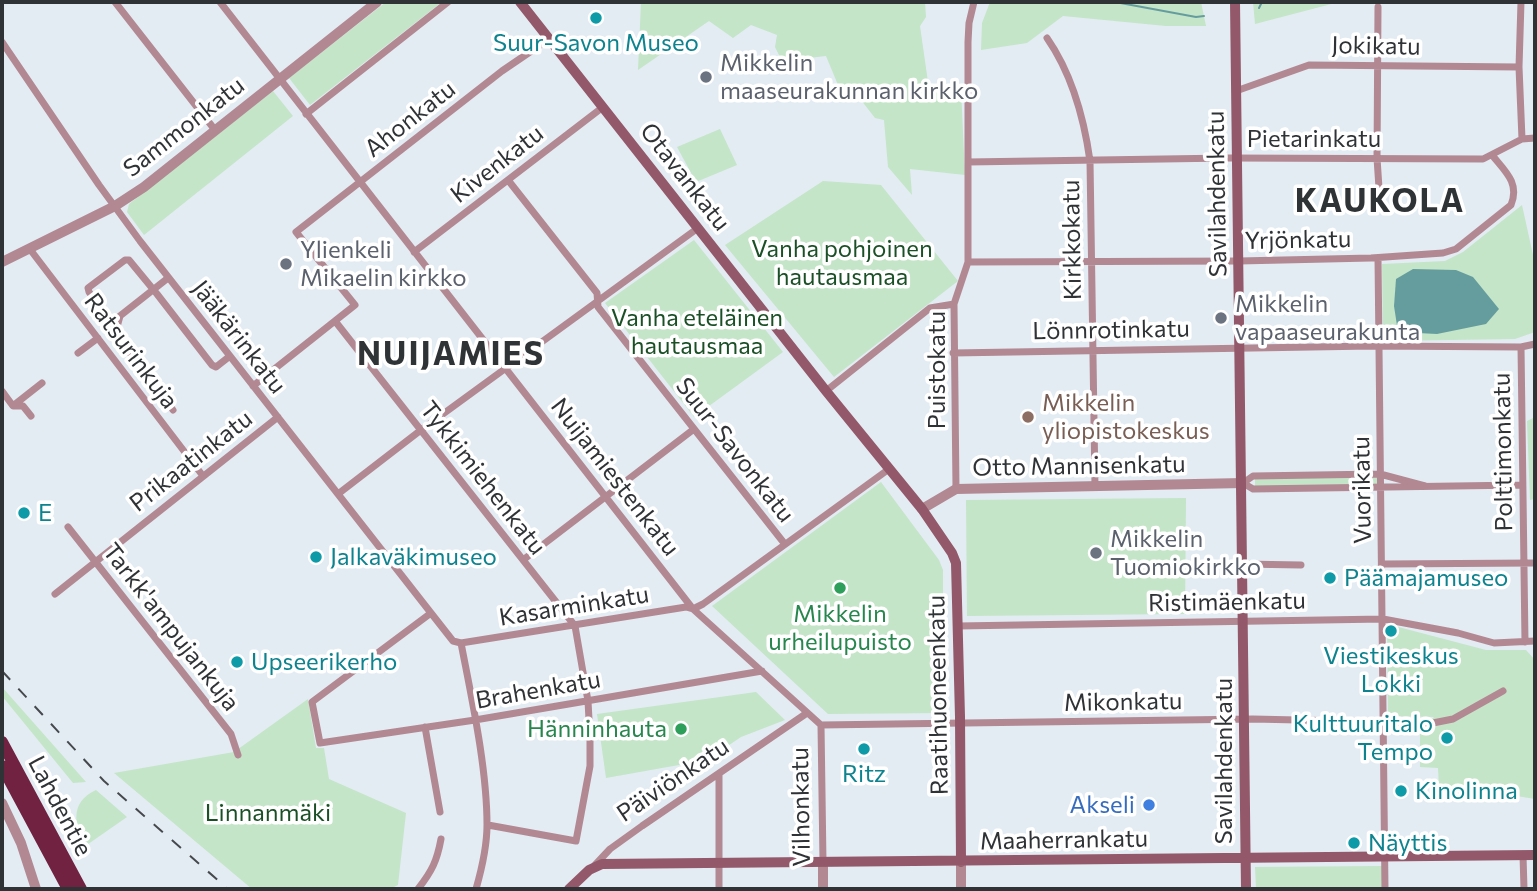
<!DOCTYPE html>
<meta charset="utf-8">
<style>
body{margin:0}
#map{position:relative;width:1537px;height:891px;overflow:hidden;background:#e3ecf3;font-family:Commissioner,sans-serif}
canvas{display:block}
.frame{position:absolute;inset:0;border:4px solid #303336;pointer-events:none}
</style>
<div id="map">
<canvas width="1537" height="891"></canvas>
<div class="frame"></div>
</div>
<script>
const c = document.querySelector('canvas').getContext('2d');
c.lineJoin = 'round';
function paint(path, color) { c.fillStyle = color; c.fill(path, 'evenodd'); }
function strokePath(path, color, width, dash) { c.strokeStyle = color; c.lineWidth = width; c.lineCap = dash ? 'butt' : 'round'; c.setLineDash(dash || []); c.stroke(path); }
function label(font, color, halo, rows, align = 'center') {
  c.font = font + ' Commissioner,sans-serif'; c.lineWidth = 7; c.setLineDash([]); c.textBaseline = 'middle'; c.strokeStyle = halo; c.fillStyle = color; for (const [text, x, y, turn = 0] of rows) {
    c.save(); c.translate(x, y); c.rotate((+turn || 0) * Math.PI / 180); c.textAlign = isNaN(turn) ? turn : align; if (halo) c.strokeText(text, 0, 0); c.fillText(text, 0, 0); c.restore();
  }
}
paint(new Path2D(`
 M386 2H442L310 105 289 78Z
 M641 2H925L926 17 920 26 929 89H961L965 175 910 169 912 195 888 167 884 120 875 118 861 100 843 97 826 56 782 61 775 47 777 35 751 25 733 38 709 21 638 70Z
 M990 2H1201L1206 26H1166L1063 16 1027 43 981 50 982 23Z
 M1253 2H1339L1255 24Z
 M273 91 293 116 144 235 127 212 129 204Z
 M720 129 737 165 696 182 677 147Z
 M823 181 881 185 958 281 834 377 725 245Z
 M1522 205 1535 264V332L1515 339 1383 341 1382 264 1445 261 1463 252Z
 M694 240 783 352 694 417 605 303Z
 M1535 417V499L1530 500 1527 421Z
 M1380 476V485L1255 487V478Z
 M881 482 939 560 943 570V713L828 714 712 606Z
 M1186 498 1185 614 967 616 966 500Z
 M1387 624 1486 650H1526L1535 660V799L1486 791 1439 787 1438 768 1420 767V729L1434 717 1388 716Z
 M2 687 86 782 73 783 2 696Z
 M756 692 785 720 741 737 707 760 606 778 597 714Z
 M308 699 316 748H324L329 779 406 813 398 885 390 889H252L114 773 234 752Z
 M96 790 127 817 81 849C77 824 68 803 96 790Z
 M1382 866V889H1256L1255 867Z`), '#c4e5c8');
paint(new Path2D(`
 M1413 269 1456 270 1473 277 1499 309 1486 324 1437 334 1398 332 1394 306 1396 279Z`), '#659d9e');
strokePath(new Path2D(`
 M1115 2 1196 17 1204 16
 M1259 8 1262 2`), '#659d9e', 2);
strokePath(new Path2D(`
 M115 2 215 130
 M220 2 693 609 821 725
 M1521 2 1519 67 1522 139
 M1378 7 1377 158 1380 203
 M1047 38C1072 74 1084 118 1090 161L1095 487
 M2 42 99 185 140 241 431 613 453 641 461 643
 M1236 91 1309 65 1519 67
 M306 114 448 2
 M968 162 1228 158 1483 159 1522 139 1535 138
 M508 180 597 293 598 307 784 543
 M29 248 203 476
 M414 252 603 107
 M1378 258 1385 889
 M968 262 1239 261 1371 258 1443 253 1456 249 1511 205C1520 183 1505 171 1492 155
 M168 278 111 323 89 292 88 288 125 260H129C138 271 147 282 157 294L212 365 216 367 230 356
 M120 316 115 334 173 410
 M335 321 575 626 588 701 590 738V766L576 841 488 825
 M1521 347 1525 642
 M78 353 98 338
 M953 353 1372 346 1521 347 1535 344
 M253 386 355 305 296 232 502 71 549 39
 M2 391 13 406H23L31 416
 M826 391 930 308 954 304
 M14 405 42 383
 M1425 486 1380 474 1253 476 1243 483 1253 489 1522 485
 M956 489 954 304 968 262V42L969 23 974 2
 M338 494 421 430 698 228
 M68 527 231 734 238 755
 M523 560 694 429
 M1242 564 1301 565
 M1382 564 1535 563
 M55 594 278 417
 M693 609 703 604 889 469
 M431 613 312 702 320 743 475 720 762 671
 M958 626 1383 619 1458 633 1494 643 1535 641
 M461 643C472 700 487 768 487 825 487 847 482 868 476 889
 M461 643 686 607 693 609
 M821 725 1253 719 1433 723 1453 719 1503 691
 M821 725 823 862
 M425 727 440 812
 M719 774V889
 M1523 855 1524 889
 M595 865 610 849 642 826 807 713
 M418 889C432 871 437 861 441 839`), '#b28893', 7);
strokePath(new Path2D(`
 M2 262 115 206 144 187 377 2
 M922 509 956 489 1243 483
 M2 803 21 843 36 889
 M823 862V889
 M961 862V889`), '#b28893', 10);
strokePath(new Path2D(`
 M520 2 826 391 922 509 952 553 956 563 960 717 961 862
 M1235 2 1246 889
 M569 889 589 870 602 864 1535 855`), '#935869', 10);
strokePath(new Path2D(`
 M2 742 81 889
 M2 766 68 889`), '#702240', 12);
strokePath(new Path2D(`
 M2 671 104 781 228 889`), '#45494d', 2, [12, 12]);
for (const [x, y, r, color] of [
 [596,18,7,"#0f9aa8"],
 [706,77,7,"#6b7280"],
 [286,264,7,"#6b7280"],
 [1221,318,7,"#6b7280"],
 [1028,417,7,"#8d6e63"],
 [24,513,7,"#0f9aa8"],
 [1096,553,7,"#6b7280"],
 [316,557,7,"#0f9aa8"],
 [1330,578,7,"#0f9aa8"],
 [840,588,7,"#2e9e5b"],
 [1391,631,7,"#0f9aa8"],
 [237,662,7,"#0f9aa8"],
 [681,729,7,"#2e9e5b"],
 [1447,738,7,"#0f9aa8"],
 [864,749,7,"#0f9aa8"],
 [1401,791,7,"#0f9aa8"],
 [1149,805,7,"#3f7fe0"],
 [1354,843,7,"#0f9aa8"]
]) { const dot = new Path2D(); dot.arc(x, y, r, 0, 2 * Math.PI); c.fillStyle = color; c.fill(dot); strokePath(dot, '#fff', 2.5); }
label('24px', '#0d838f', '#fff', [
 ["Suur-Savon Museo",596,43,"center"],
 ["E",38,513],
 ["Jalkaväkimuseo",330,557],
 ["Päämajamuseo",1344,578],
 ["Viestikeskus",1391,656,"center"],
 ["Lokki",1391,684,"center"],
 ["Upseerikerho",251,662],
 ["Kulttuuritalo",1433,724,"right"],
 ["Tempo",1433,752,"right"],
 ["Ritz",864,774,"center"],
 ["Kinolinna",1415,791],
 ["Näyttis",1368,843]
], 'left');
label('24px', '#303336', '#fff', [
 ["Jokikatu",1376,46,1],
 ["Ahonkatu",410,119,-38],
 ["Sammonkatu",184,127,-38],
 ["Pietarinkatu",1314,139],
 ["Kivenkatu",497,164,-38],
 ["Otavankatu",685,177,52],
 ["Savilahdenkatu",1217,194,-91],
 ["Kirkkokatu",1072,240,-91],
 ["Yrjönkatu",1298,240,-1],
 ["Lönnrotinkatu",1111,330,-1],
 ["Jääkärinkatu",239,337,52],
 ["Ratsurinkuja",131,351,53],
 ["Puistokatu",937,370,-90],
 ["Suur-Savonkatu",735,450,52],
 ["Polttimonkatu",1503,452,-91],
 ["Prikaatinkatu",191,461,-38],
 ["Otto Mannisenkatu",1079,466,-1],
 ["Nuijamiestenkatu",615,477,52],
 ["Tykkimiehenkatu",483,478,52],
 ["Vuorikatu",1362,490,-91],
 ["Ristimäenkatu",1227,602,-1],
 ["Kasarminkatu",574,606,-9],
 ["Tarkk'ampujankuja",171,627,52],
 ["Brahenkatu",538,690,-10],
 ["Raatihuoneenkatu",938,695,-91],
 ["Mikonkatu",1123,702,-1],
 ["Savilahdenkatu",1224,761,-90],
 ["Päiviönkatu",673,780,-34],
 ["Lahdentie",60,806,62],
 ["Vilhonkatu",801,807,-91],
 ["Maaherrankatu",1064,840,-1]
]);
label('24px', '#5b616d', '#fff', [
 ["Mikkelin",720,63],
 ["maaseurakunnan kirkko",720,91],
 ["Ylienkeli",300,250],
 ["Mikaelin kirkko",300,278],
 ["Mikkelin",1235,304],
 ["vapaaseurakunta",1235,332],
 ["Mikkelin",1110,539],
 ["Tuomiokirkko",1110,567]
], 'left');
label('24px', '#1b5027', '#fff', [
 ["Vanha pohjoinen",842,249],
 ["hautausmaa",842,277],
 ["Vanha eteläinen",697,318],
 ["hautausmaa",697,346],
 ["Linnanmäki",268,813]
]);
label('24px', '#785e54', '#fff', [
 ["Mikkelin",1042,403],
 ["yliopistokeskus",1042,431]
], 'left');
label('24px', '#27864d', '#fff', [
 ["Mikkelin",840,614],
 ["urheilupuisto",840,642],
 ["Hänninhauta",667,729,"right"]
]);
label('24px', '#366cbe', '#fff', [
 ["Akseli",1135,805]
], 'right');
c.letterSpacing = '2px';
label('bold 32px', '#303336', '#fff', [
 ["KAUKOLA",1380,201],
 ["NUIJAMIES",451,354]
]);
c.letterSpacing = '0px';
</script>
